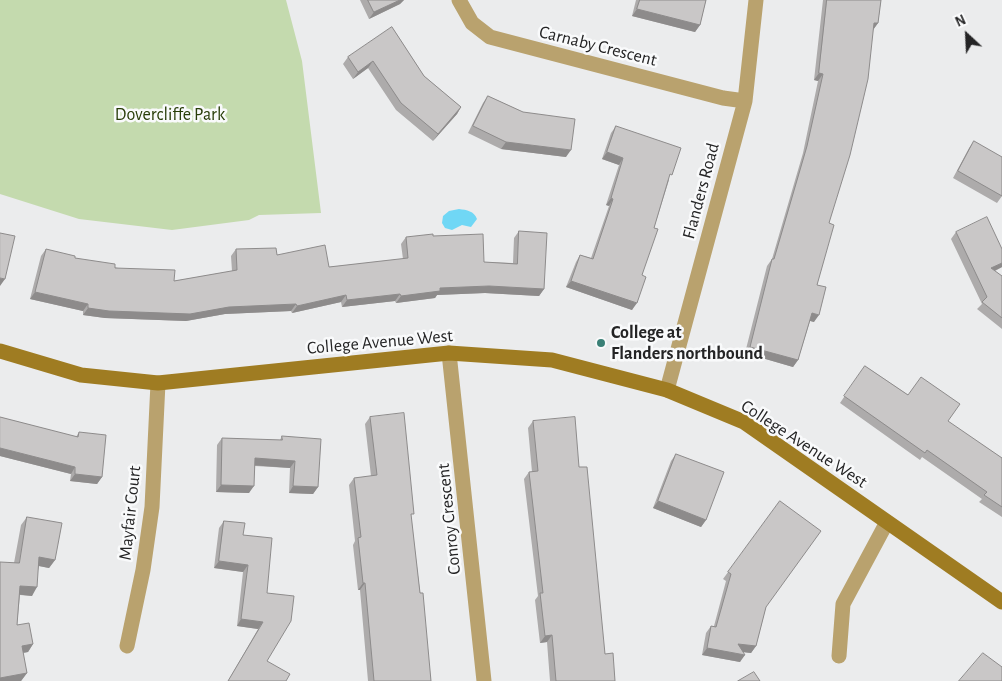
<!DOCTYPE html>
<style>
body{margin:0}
#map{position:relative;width:1002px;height:681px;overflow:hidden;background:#ebeced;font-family:"Alegreya Sans",sans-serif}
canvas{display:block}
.north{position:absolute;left:942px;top:10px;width:50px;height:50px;-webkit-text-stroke:4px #f9fafb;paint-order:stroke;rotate:335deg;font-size:14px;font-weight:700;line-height:20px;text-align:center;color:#242425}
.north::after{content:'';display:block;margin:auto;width:18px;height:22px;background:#242425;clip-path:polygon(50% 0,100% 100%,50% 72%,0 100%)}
</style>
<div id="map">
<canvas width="1002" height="681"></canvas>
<div class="north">N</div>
</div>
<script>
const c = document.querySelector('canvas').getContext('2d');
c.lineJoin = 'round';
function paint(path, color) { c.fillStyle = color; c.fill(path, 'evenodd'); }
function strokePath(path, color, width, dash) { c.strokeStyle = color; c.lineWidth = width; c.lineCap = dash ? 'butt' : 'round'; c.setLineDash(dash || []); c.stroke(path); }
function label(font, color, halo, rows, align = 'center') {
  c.font = font + ' "Alegreya Sans",sans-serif'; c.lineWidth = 5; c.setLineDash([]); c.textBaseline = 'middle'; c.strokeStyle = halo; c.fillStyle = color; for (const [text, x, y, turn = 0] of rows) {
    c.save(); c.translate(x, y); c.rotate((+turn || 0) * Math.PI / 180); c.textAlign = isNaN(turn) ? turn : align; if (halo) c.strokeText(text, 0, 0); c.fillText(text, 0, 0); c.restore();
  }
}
paint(new Path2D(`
 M0 0H286L302 61 321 213 259 215 249 220 172 230 79 219 0 194Z`), '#c4daae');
paint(new Path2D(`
 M459 209C467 210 474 211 477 219L471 227 462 225 452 230 445 228 442 223 443 216 449 211Z`), '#70d7f5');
strokePath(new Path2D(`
 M459 0 472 23 490 37 723 98 745 101
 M449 353 484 681
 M667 390 745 101 756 0
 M127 646 143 570 152 507 158 383
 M839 656 843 604 887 522`), '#b9a26e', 15);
strokePath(new Path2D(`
 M0 351 81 375 158 383 449 353 552 360 667 390 744 422 1002 602`), '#9f7c22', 15);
paint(new Path2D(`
 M360 0H404L400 4 369 19Z
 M636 0H706L700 25 695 32 632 16Z
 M823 0H881L878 23 873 30 829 223 817 285 814 322 810 321 798 360 793 367 745 353 767 266 772 259 803 153 818 81 814 80Z
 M392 27 424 76 461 107 457 114 433 141 396 110 368 68 353 79 343 64 348 57Z
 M488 96 523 112 566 157 501 149 468 133 483 103Z
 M616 126 669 180 654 228 642 275 632 310 566 287 576 262 580 255 591 258 609 206 606 205 619 165 602 159 611 133Z
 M974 141 1002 196 997 203 953 178 969 148Z
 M519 231 544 289 539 296 485 293 437 295 435 298 396 303 395 301 342 307 341 302 292 313 291 311 225 314 186 321 105 318 83 315V311L30 299 41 256 46 249 75 258 174 281 232 271 231 256 236 249 277 255 329 267 403 259 401 244 406 237 433 236 484 262 513 263 514 238Z
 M956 232 1002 249V267L995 271 1002 276V329L977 309 982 304 951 239Z
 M865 366 1002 458V517L979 502 982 499 922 457 920 460 840 403Z
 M0 417 76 437 79 432 102 477 97 484 70 481 71 474 0 456Z
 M370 417 411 518 431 681H368L360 590H358L353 545 355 541 349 485 354 478 371 476 365 424Z
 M533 421 579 467 605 654 615 681H550L547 642 540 643 535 600 538 596 524 479 529 472H532L528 428Z
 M282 436 318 487 313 494 289 493 290 468 255 466 249 493 216 492 217 445 222 438 280 440Z
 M676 454 706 520 701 527 653 508 671 461Z
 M780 501 766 607 756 646 751 653 743 652 740 662 702 655 706 633 711 626H714L726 581 723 579Z
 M27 517 55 560 49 568 39 566 32 596 20 595 17 625 33 644 28 652 23 653 27 673 21 681H0L14 563 21 525Z
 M224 521 243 535 267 593V661L286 681H228L258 629 237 626 243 572 214 568 219 528Z`), '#adabab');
paint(new Path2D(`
 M400 0H404L400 4 369 19 374 12Z
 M637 9 700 25 695 32 632 16Z
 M874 23H878L873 30Z
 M373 61 368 68 353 79 358 72Z
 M819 73 823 74 818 81 814 80Z
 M461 107 457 114 433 141 438 134Z
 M506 142 571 150 566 157 501 149Z
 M607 152 623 158 619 165 602 159Z
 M611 198 613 199 609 206 606 205Z
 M1002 263V267L986 275 991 268Z
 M0 278 5 279 0 286Z
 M571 281 637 303 632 310 566 287Z
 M489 286 544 289 539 296 485 293 437 295 435 298 396 303 401 296 440 288Z
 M35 292 88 304 83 311 30 299Z
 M400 294 395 301 342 307 347 300Z
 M346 295 341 302 292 313 297 306Z
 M296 304 291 311 225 314 186 321 105 318 83 315 88 308 229 307Z
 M812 313 819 315 814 322 807 320Z
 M750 347 798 360 793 367 745 353Z
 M0 448 75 467 71 474 0 456Z
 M255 458 295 461 290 468 250 465Z
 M75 474 102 477 97 484 70 481Z
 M221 485 254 486 249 493 216 492Z
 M293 486 318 487 313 494 289 493Z
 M658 501 706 520 701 527 653 508Z
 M39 557 55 560 49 568 34 565Z
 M219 561 248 565 243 572 214 568Z
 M363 583H365L360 590H358Z
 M20 586 37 587 32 596 14 594Z
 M241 619 263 622 258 629 237 626Z
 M552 635 547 642 540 643 545 636Z
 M33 644 28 652 16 654 22 646Z
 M738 644 756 646 751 653 733 651Z
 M707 648 745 655 740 662 702 655Z
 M27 673 21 681H0V678Z`), '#8d8b8b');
const building = new Path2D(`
 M368 0H400L374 12Z
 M640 0H706L700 25 637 9Z
 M827 0H881L878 23H874L868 79 850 155 829 223 834 225 817 285 826 287 819 315 812 313 798 360 750 347 772 259H774L807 146 823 74 819 73Z
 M392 27 424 76 461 107 438 134 401 103 373 61 358 72 348 57Z
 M488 96 523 112 575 119 571 150 506 142 473 126Z
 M616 126 681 148 672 175 670 174 654 228 658 229 642 275 646 277 637 303 571 281 580 255 593 259 613 199 611 198 623 158 607 152Z
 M974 141 1002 157V196L958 171Z
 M987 217 1002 249V263L991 268 1002 276V318L982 302 987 297 956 232Z
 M519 231 547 233 544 289 489 286 440 288V291L401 296 400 294 347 300 346 295 297 306 296 304 229 307 190 314 109 311 88 308V304L35 292 46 249 75 256V258L115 264V268L175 270 174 281 237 270 236 249 276 248 277 255 325 245 329 267 408 258 406 237 433 234V236L483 234 484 262 517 264Z
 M0 233 15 236 5 279 0 278Z
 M865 366 908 395 921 377 960 404 948 421 1002 458V507L984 495 987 492 927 450 925 453 844 396Z
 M404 413 414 514H411L420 593H423L431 681H374L365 583H363L358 538 361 537 354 478 377 475 370 417Z
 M0 417 78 437 79 432 106 435 102 477 75 474V467L0 448Z
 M575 417 579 467H587L605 654 613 653 615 681H556L552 635 545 636 540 593H543L529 472 538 471 533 421Z
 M282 436 321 439 318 487 293 486 295 461 255 458 254 486 221 485 222 438 282 440Z
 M676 454 724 472 706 520 658 501Z
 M780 501 821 531 766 607 756 646 738 644 745 655 707 648 711 626 716 627 731 574 728 572Z
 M27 517 62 523 55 560 39 557 37 587 20 586 17 625 29 623 33 644 22 646 27 673 0 678V562L19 563Z
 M224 521 245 523 243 535 272 538 267 593 294 596 291 621 267 661 290 674 286 681H228L263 622 241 619 248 565 219 561Z
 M983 653 1002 667V681H959Z
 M754 672 760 681H738Z`);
paint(building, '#c9c7c7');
strokePath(building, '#8d8b8b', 1);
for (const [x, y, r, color] of [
 [601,343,5,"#3a8076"]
]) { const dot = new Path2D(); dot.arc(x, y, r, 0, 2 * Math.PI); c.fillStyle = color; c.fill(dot); strokePath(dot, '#f9fafb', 2); }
label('18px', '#242425', '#f9fafb', [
 ["Carnaby Crescent",598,46,14],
 ["Flanders Road",701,191,-75],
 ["College Avenue West",380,342,-5],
 ["College Avenue West",804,444,33],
 ["Mayfair Court",130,513,-84],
 ["Conroy Crescent",449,519,-96]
]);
label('18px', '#283d08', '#f9fafb', [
 ["Dovercliffe Park",170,115]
]);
label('bold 18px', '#242425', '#f9fafb', [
 ["College at",611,333],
 ["Flanders northbound",611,354]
], 'left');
</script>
